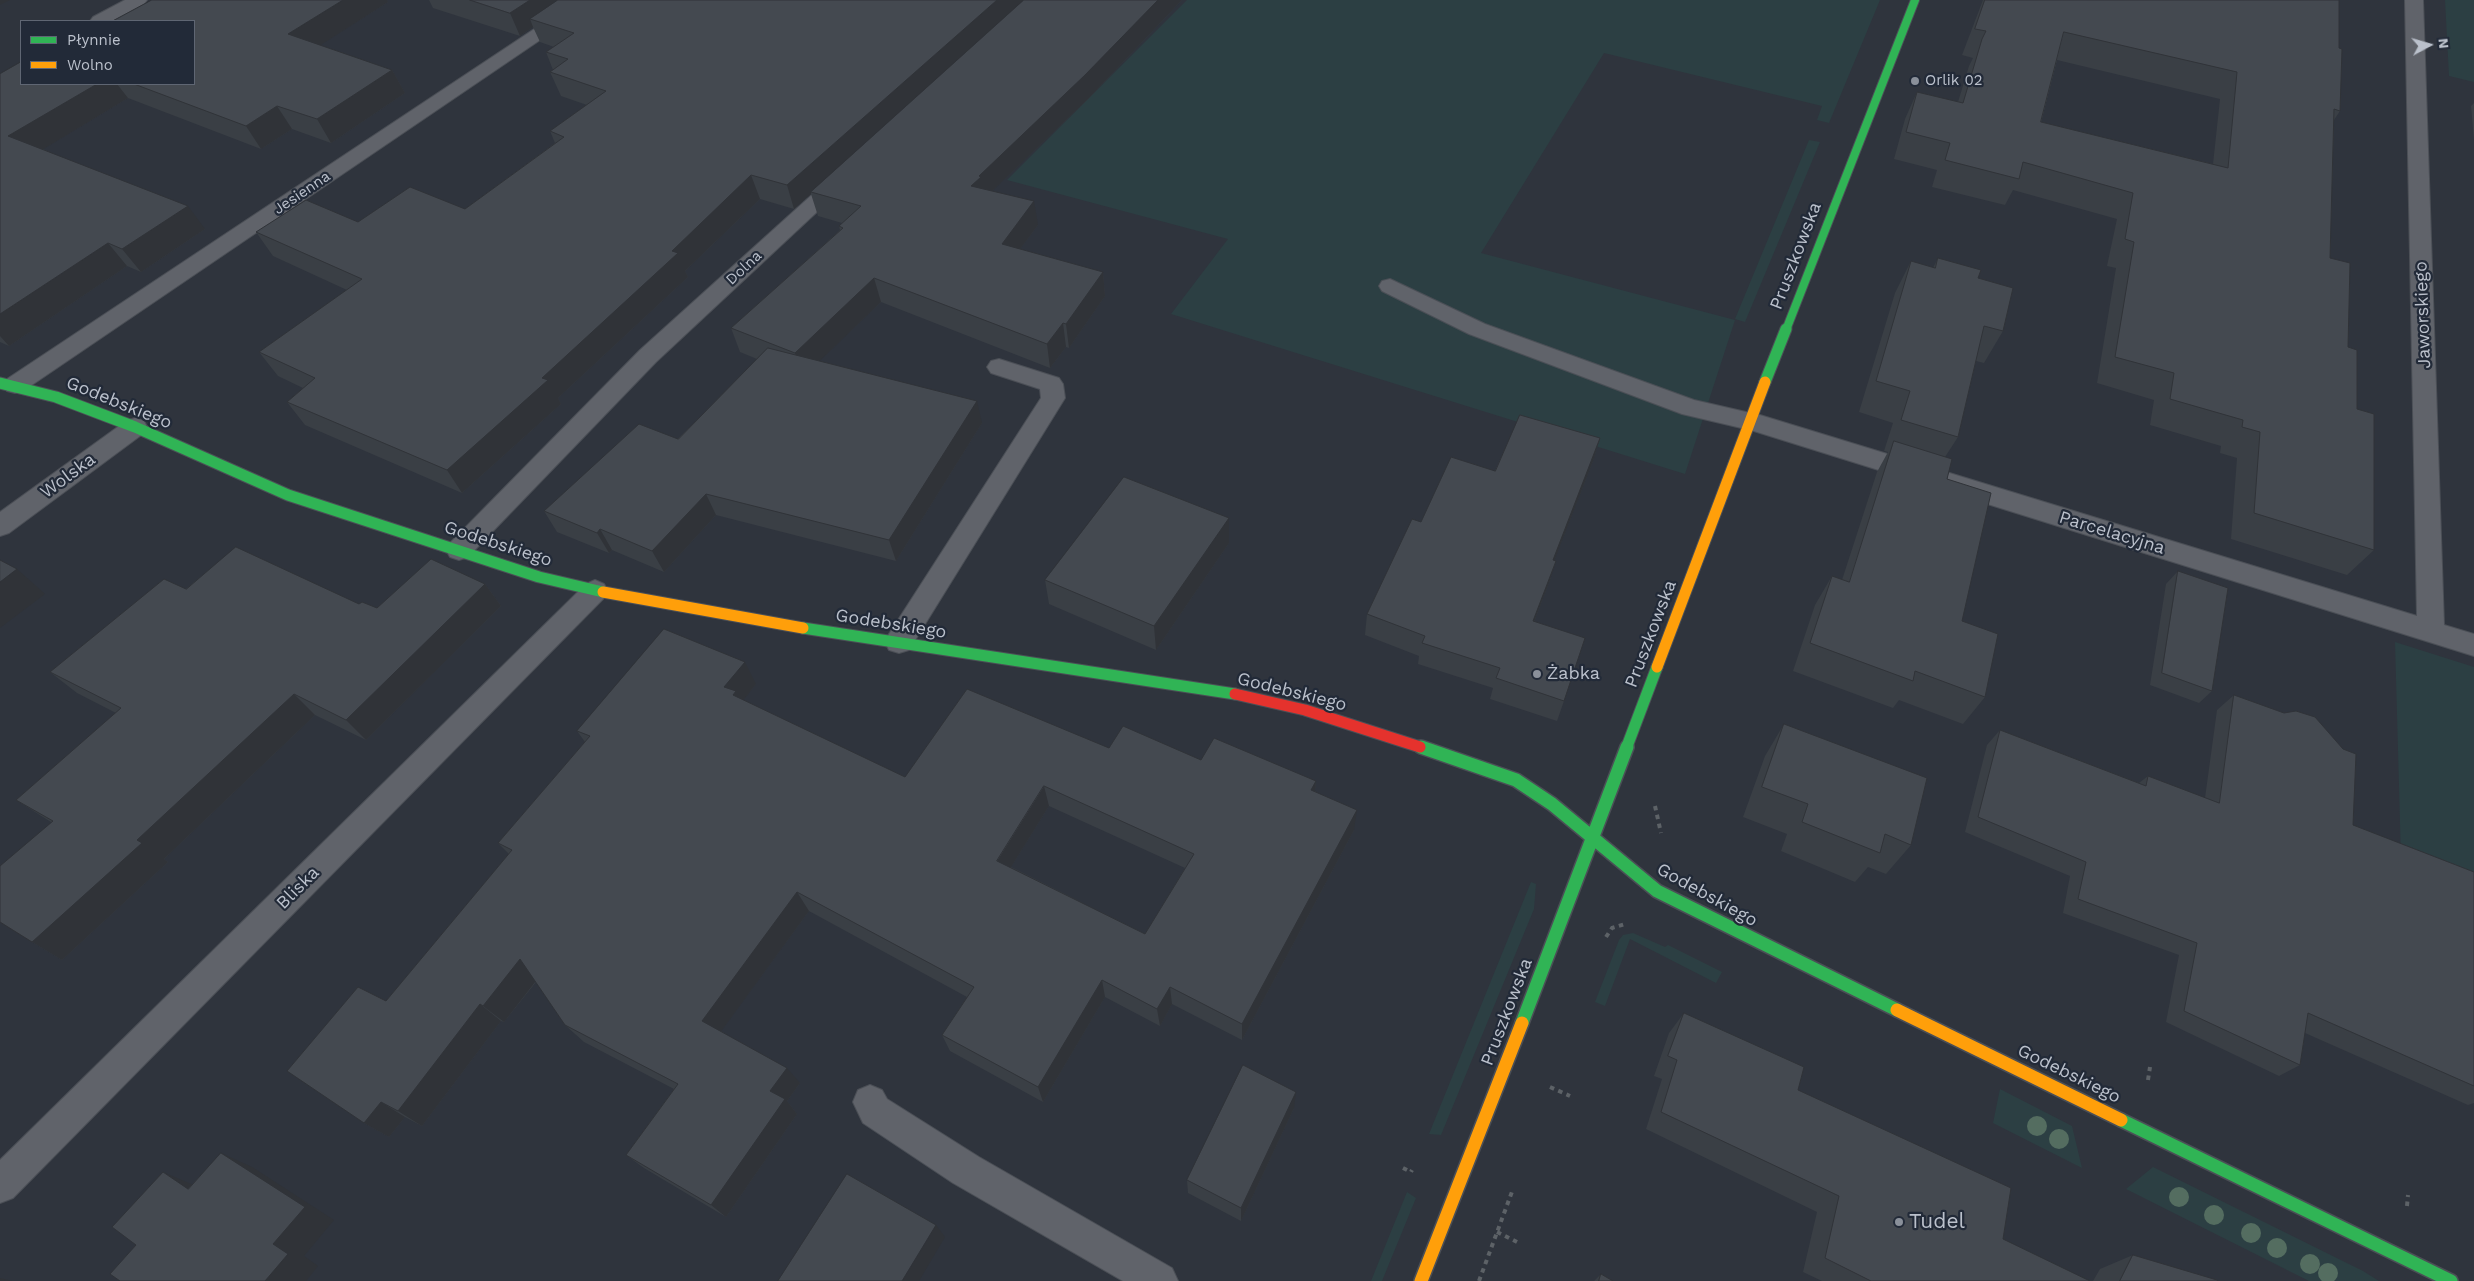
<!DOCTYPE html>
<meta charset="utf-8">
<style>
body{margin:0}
#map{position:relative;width:2474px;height:1281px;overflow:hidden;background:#2f343d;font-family:"Work Sans",sans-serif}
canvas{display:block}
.legend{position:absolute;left:20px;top:20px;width:175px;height:65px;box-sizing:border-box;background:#222a38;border:1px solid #5f6673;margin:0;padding:6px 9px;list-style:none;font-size:15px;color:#bbc1cc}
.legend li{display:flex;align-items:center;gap:10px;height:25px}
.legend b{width:25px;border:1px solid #5f6673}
.north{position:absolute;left:2404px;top:20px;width:50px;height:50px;-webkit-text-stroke:4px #222a38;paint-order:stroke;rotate:84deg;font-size:14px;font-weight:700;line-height:20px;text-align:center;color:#bbc1cc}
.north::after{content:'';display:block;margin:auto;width:18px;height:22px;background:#bbc1cc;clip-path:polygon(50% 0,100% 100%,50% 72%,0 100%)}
</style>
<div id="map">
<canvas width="2474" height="1281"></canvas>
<ul class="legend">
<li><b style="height:6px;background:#30b455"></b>Płynnie</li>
<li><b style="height:6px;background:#ff9f0a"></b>Wolno</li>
</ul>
<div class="north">N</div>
</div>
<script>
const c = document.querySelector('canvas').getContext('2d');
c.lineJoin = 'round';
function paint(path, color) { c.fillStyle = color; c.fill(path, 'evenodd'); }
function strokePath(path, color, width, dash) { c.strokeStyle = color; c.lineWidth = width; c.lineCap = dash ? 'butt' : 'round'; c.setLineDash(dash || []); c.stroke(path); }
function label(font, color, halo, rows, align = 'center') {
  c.font = font + ' "Work Sans",sans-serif'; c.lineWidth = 4.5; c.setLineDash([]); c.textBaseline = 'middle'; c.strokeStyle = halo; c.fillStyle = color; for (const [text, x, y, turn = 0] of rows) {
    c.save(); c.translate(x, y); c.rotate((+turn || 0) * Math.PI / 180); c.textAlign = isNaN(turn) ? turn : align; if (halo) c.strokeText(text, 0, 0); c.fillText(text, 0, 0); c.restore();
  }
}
paint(new Path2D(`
 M1187 0H1880L1829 123 1817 120 1822 106 1604 53 1481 253 1735 320 1685 474 1171 314 1228 239 1007 180Z
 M2445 0H2474V82L2449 76Z
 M1809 140 1820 142 1745 322 1735 319Z
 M2395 642 2474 667V884L2401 859Z
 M1531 882 1536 884 1534 909 1441 1135 1429 1134Z
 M1633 933 1665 947 1668 945 1722 972 1716 983 1630 939 1605 1006 1595 1002 1619 940 1623 935Z
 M2000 1089 2072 1126 2082 1168 1993 1123Z
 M2153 1167 2363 1271 2379 1281H2309L2126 1189Z
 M1407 1192 1416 1198 1382 1281H1371Z`), '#2c3f43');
const lane = new Path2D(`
 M1390 279 1485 324 1694 400 1759 415 1762 421 1759 427 1750 430 1682 414 1469 334 1382 291 1379 286 1382 281Z
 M999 359 1059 378 1063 384 1065 398 909 650 899 653 889 650 885 642 889 634 1041 398 1040 389 991 373 987 367 991 361Z
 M135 418 144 421 147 427 144 433 9 533 0 536V512L126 421Z
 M870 1085 882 1090 887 1099 979 1157 1172 1268 1178 1281H1123L953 1183 863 1123 853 1102 858 1090Z`);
const street = new Path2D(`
 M125 0H147L144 4 112 21H90L93 17Z
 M578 0H599L23 391 15 393 7 391 3 385 7 379Z
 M2405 0H2423L2444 625 2474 634V656L1741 427 1738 421 1741 415 1750 412 2417 616Z
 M842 172 849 174 852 178 849 182 656 362 468 557 459 560 450 557 446 550 450 543 640 350 835 174Z
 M595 580 604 584 608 591 604 598 13 1198 0 1203V1160L586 584Z`);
const fastFar2 = new Path2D(`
 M1786 330 1915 0`);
const fastFar1 = new Path2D(`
 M1765 382 1786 329
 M0 383 56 397 135 427 288 495 539 577 603 592
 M803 628 1235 694
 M1420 747 1425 749
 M1626 749 1657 667`);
const fast = new Path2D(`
 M1421 747 1516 780 1552 804 1657 891 1897 1010
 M1522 1023 1627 747
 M2121 1120 2451 1281`);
const slowFar1 = new Path2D(`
 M603 592 803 628
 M1657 667 1765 382`);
const slow = new Path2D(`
 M1897 1010 2121 1120
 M1421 1281 1522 1023`);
const jam = new Path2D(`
 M1235 694 1305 710 1420 747`);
strokePath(lane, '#4b4f56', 2);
strokePath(street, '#4b4f56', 2);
strokePath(fastFar2, '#4b4f56', 10);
strokePath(fastFar1, '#4b4f56', 13);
strokePath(fast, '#4b4f56', 16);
strokePath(slowFar1, '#4b4f56', 13);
strokePath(slow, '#4b4f56', 16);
strokePath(jam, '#4b4f56', 13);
strokePath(new Path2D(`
 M1655 806 1661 833
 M1606 937 1612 928 1625 924
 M2148 1080 2150 1067
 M1550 1087 1570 1096
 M1403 1168 1411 1172 1412 1170
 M2407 1206 2408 1195
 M1497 1232 1517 1242
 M1479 1281 1513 1189`), '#5d6267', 4, [4.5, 4.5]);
paint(lane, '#60636a');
paint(street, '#60636a');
strokePath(fastFar2, '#30b455', 8);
strokePath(fastFar1, '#30b455', 11);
strokePath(fast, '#30b455', 13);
strokePath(slowFar1, '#ff9f0a', 11);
strokePath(slow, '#ff9f0a', 13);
strokePath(jam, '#e5322d', 11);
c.fillStyle = '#546d60';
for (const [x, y] of [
 [2037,1126],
 [2059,1139],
 [2179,1197],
 [2214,1215],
 [2251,1233],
 [2277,1248],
 [2310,1264],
 [2328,1273]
]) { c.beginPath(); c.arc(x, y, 10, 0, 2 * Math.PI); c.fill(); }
paint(new Path2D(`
 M152 0H387L388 2 320 45 392 70 405 93 331 143 292 129 261 149 128 98 43 149 205 229 141 272 127 266 9 346 0 342V74L21 84H194Z
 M429 0H1182L1088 99 992 191 1038 225 1020 249 1103 272 1105 296 1069 348 1066 347 1050 368 881 302 819 361 982 423 896 561 716 515 664 572 612 550 609 553 557 532 544 511 678 439 757 359 740 352 731 328 840 230 839 226 842 223 818 216 811 194 794 209 760 199 685 271 688 277 558 398 561 404 462 493 305 425 287 402 303 388 278 376 259 352 347 290 273 256 256 232 358 222 465 209 555 143 550 131 587 105 561 96 550 72 553 70 546 52 554 47 540 42 533 27 520 36 433 8Z
 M1983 0H2339V48L2340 111 2334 120 2330 258 2348 347 2357 409 2374 550 2347 575 2231 539 2237 458 2220 453 2221 446 2150 425 2154 400 2097 383 2116 268 2107 266 2117 219 2013 190 2005 205 1932 187 1937 170 1894 159 1905 119 1917 92 1958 102 1969 66 1973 58 1962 55ZM2057 60 2220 99 2213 164 2041 122Z
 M2474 103V140L2471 106Z
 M1938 258 1978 278 2003 331 1984 363 1976 361 1958 437 1945 457 1962 621 1985 697 1963 724 1899 700 1893 708 1793 671 1815 605 1832 576 1842 580 1877 472 1888 452 1884 451 1893 423 1859 412 1895 293 1911 261 1933 268Z
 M1600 438 1593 461 1554 561H1556L1549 583 1534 622 1564 701 1557 721 1490 699 1493 688 1418 664 1419 656 1365 635 1367 614 1421 522Z
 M1229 543 1156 650 1049 604 1045 580Z
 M2178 571 2212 691 2199 703 2150 685 2166 584Z
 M485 584 501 606 366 740 315 715 164 859 168 862 62 960 32 942 51 822 16 800 116 713 77 693 50 672 186 589 359 604 377 608Z
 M756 684 743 700 905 777 1109 748 1201 760 1316 781 1315 791 1354 830 1242 1040 1172 1004 1160 1026 1105 997 1043 1102 950 1051 942 1035 967 997 809 911 721 1031 800 1083 787 1101 797 1114 726 1217 644 1168 626 1155 674 1089 584 1042 565 1025 536 982 504 1022 501 1021 422 1126 405 1117 389 1137 364 1123 386 1001 509 854 498 843 585 742 577 731ZM1049 806 1185 868 1145 934 1011 867Z
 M2234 695 2353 825 2474 872V1103L2468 1105 2305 1033 2300 1065 2279 1076 2166 1022 2179 955 2063 913 2070 876 1965 832 1987 745 2000 730 2139 783 2148 776 2205 798 2217 710Z
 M1784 724 1911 845 1886 874 1868 867 1855 882 1781 851 1787 834 1743 817 1765 756Z
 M1684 1013 1798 1090 2003 1239 2090 1281H1822L1803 1272 1817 1212 1646 1129 1662 1079 1654 1076 1669 1033Z
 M1294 1108 1241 1221 1188 1193 1187 1180Z
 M2133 1255 2218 1281H2093L2100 1269Z
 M1601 1274 1613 1281H1594Z`), '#3a3f45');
paint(new Path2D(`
 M0 0H10L0 5Z
 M343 0H387L388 2 302 57 288 34Z
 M530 0H564L530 19 533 27 520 36 510 13Z
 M997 0H1027L811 192V194L794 209 787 185Z
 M1158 0H1182L1088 99 985 198 971 186 979 176Z
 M392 70 405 93 331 143 317 119Z
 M97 84H117L128 98 27 159 8 136Z
 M277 106 292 129 261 149 246 126Z
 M751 175 760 199 685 271 688 277 558 398 561 404 462 493 447 470 672 251Z
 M1034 201 1038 225 1006 268 1002 244Z
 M188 206 205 229 141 272 122 249Z
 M108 243 127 266 9 346 0 336V314Z
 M1103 272 1105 296 1069 348 1066 324Z
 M874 278 881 302 803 377 795 353Z
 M1063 323 1066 347 1050 368 1047 344Z
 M977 401 982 423 896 561 889 540Z
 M1600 438 1593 461 1546 582 1553 560Z
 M706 494 716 515 664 572 652 551Z
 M1229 518V543L1156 650 1154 626Z
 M600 529 612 550 609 553 597 533Z
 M1556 561 1549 583 1526 642 1533 621Z
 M17 569 45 594 0 628V582Z
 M485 584 501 606 366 740 346 720Z
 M745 662 756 684 742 702 748 713 724 687Z
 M294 694 315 715 164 859 168 862 62 960 32 942 137 840Z
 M1316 781 1314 802 1311 790Z
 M1044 786 1049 806 1003 880 997 861Z
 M1357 810 1354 830 1242 1040V1024Z
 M797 892 809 911 717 1037 702 1021Z
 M520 959 539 977 504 1022 483 1006Z
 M1102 980 1105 997 1043 1102 1038 1087Z
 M1170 987 1172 1004 1160 1026 1157 1009Z
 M480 1004 501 1021 422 1126 398 1111Z
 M787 1068 800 1083 787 1101 797 1114 726 1217 711 1205 770 1091Z
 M1296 1092 1294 1108 1241 1221V1208Z
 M381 1102 405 1117 389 1137 364 1123Z
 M221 1153 252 1167 334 1220 304 1256 318 1266 306 1281H265L273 1244Z
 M163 1172 196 1186 188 1189Z
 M936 1225 945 1237 919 1281H902Z
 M0 1278 12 1281H0Z`), '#303338');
const building = new Path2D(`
 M152 0H343L288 34 392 70 317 119 277 106 246 126 134 84H194V21H113Z
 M470 0H530L510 13Z
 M558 0H997L787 185 751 175 672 251 678 253 542 378 548 380 447 470 287 402 315 378 259 352 362 279 256 232 306 200 358 222 410 187 465 209 564 137 550 131 606 91 550 72 568 59 546 52 574 33 530 19Z
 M1024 0H1158L1085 75 979 176 981 177 971 186 1034 201 1002 244 1103 272 1066 324 1063 323 1047 344 874 278 795 353 731 328 843 228 839 226 861 206 811 192Z
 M1985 0H2339V48L2342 49 2340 111 2334 109 2330 258 2350 263 2348 347 2357 350V409L2374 414V550L2254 513 2260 432 2242 427 2243 420 2170 399 2174 373 2115 357 2134 242 2125 239 2133 193 2023 162 2019 179 1945 160 1950 143 1906 132 1917 92 1963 103 1982 39 1986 31 1975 29ZM2064 32 2237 72 2228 168 2041 122Z
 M21 62V84H97L8 136 188 206 122 249 108 243 0 314V74Z
 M1938 258 1981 270 1978 278 2013 288 2003 331 1984 326 1958 437 1901 420 1910 391 1876 381 1911 261 1935 268Z
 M768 348 977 401 889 540 706 494 652 551 600 529 597 533 544 511 639 424 678 439Z
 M1520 415 1600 438 1553 560 1556 561 1533 621 1585 638 1564 701 1496 678 1500 668 1422 643 1425 636 1367 614 1412 519 1421 522 1451 457 1495 471Z
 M1894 441 1952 459 1947 479 1991 493 1962 621 1998 634 1985 697 1915 671 1913 681 1810 643 1832 576 1849 582Z
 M1124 477 1229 518 1154 626 1045 580Z
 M236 547 359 604 362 602 377 608 431 559 485 584 346 720 294 694 137 840 142 843 32 942 0 922V866L53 821 16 800 121 708 50 672 164 579 186 589Z
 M0 560 17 569 0 582Z
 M2178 571 2228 588 2212 691 2162 673Z
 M664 629 745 662 724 687 736 691 733 695 905 777 967 689 1109 748 1123 726 1201 760 1214 738 1316 781 1311 790 1357 810 1242 1024 1170 987 1157 1009 1102 980 1038 1087 942 1035 974 987 797 892 702 1021 787 1068 770 1091 785 1099 711 1205 626 1155 678 1084 565 1025 520 959 483 1006 480 1004 398 1111 381 1102 364 1123 287 1071 358 987 386 1001 512 850 498 843 590 736 577 731ZM1044 786 1194 854 1145 934 997 861Z
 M2234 695 2284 713 2296 711 2315 717 2343 749 2356 754 2353 825 2474 872V1086L2308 1013 2300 1065 2184 1011 2197 943 2078 899 2086 862 1978 817 2000 730 2146 786 2148 776 2219 803Z
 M1784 724 1927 778 1911 845 1885 834 1880 853 1802 822 1808 804 1762 787Z
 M1684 1013 1804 1067 1798 1090 2011 1188 2003 1239 2090 1281H1871L1825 1258 1839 1196 1661 1112 1677 1060 1668 1056Z
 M1243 1065 1296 1092 1241 1208 1187 1180Z
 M221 1153 305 1207 273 1244 288 1254 265 1281H120L110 1274 136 1245 112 1227 163 1172 188 1189Z
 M847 1174 936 1225 902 1281H778Z
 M2133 1255 2217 1280 2218 1281H2120Z
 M1601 1274 1613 1281H1599Z`);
paint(building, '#444950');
strokePath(building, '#303338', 1);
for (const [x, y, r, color] of [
 [1915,81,5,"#8a909a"],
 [1537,674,5,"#8a909a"],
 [1899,1222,5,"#8a909a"]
]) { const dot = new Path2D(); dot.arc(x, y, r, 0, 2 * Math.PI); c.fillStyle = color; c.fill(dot); strokePath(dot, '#222a38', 2); }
label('15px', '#bbc1cc', '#222a38', [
 ["Orlik 02",1925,81]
], 'left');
label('15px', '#bbc1cc', '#222a38', [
 ["Jesienna",302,193,-34],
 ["Dolna",744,268,-43]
]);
label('18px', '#bbc1cc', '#222a38', [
 ["Pruszkowska",1796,256,-69],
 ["Jaworskiego",2423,315,-92],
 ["Godebskiego",119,403,22],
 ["Wolska",68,476,-36],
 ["Parcelacyjna",2112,533,17],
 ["Godebskiego",498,544,18],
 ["Godebskiego",891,624,9],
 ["Pruszkowska",1651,634,-69],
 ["Godebskiego",1292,692,14],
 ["Bliska",298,888,-45],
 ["Godebskiego",1707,895,29],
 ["Pruszkowska",1507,1012,-69],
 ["Godebskiego",2069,1074,26]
]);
label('18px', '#bbc1cc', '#222a38', [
 ["Żabka",1547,674]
], 'left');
label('21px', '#bbc1cc', '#222a38', [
 ["Tudel",1909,1222]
], 'left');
</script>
